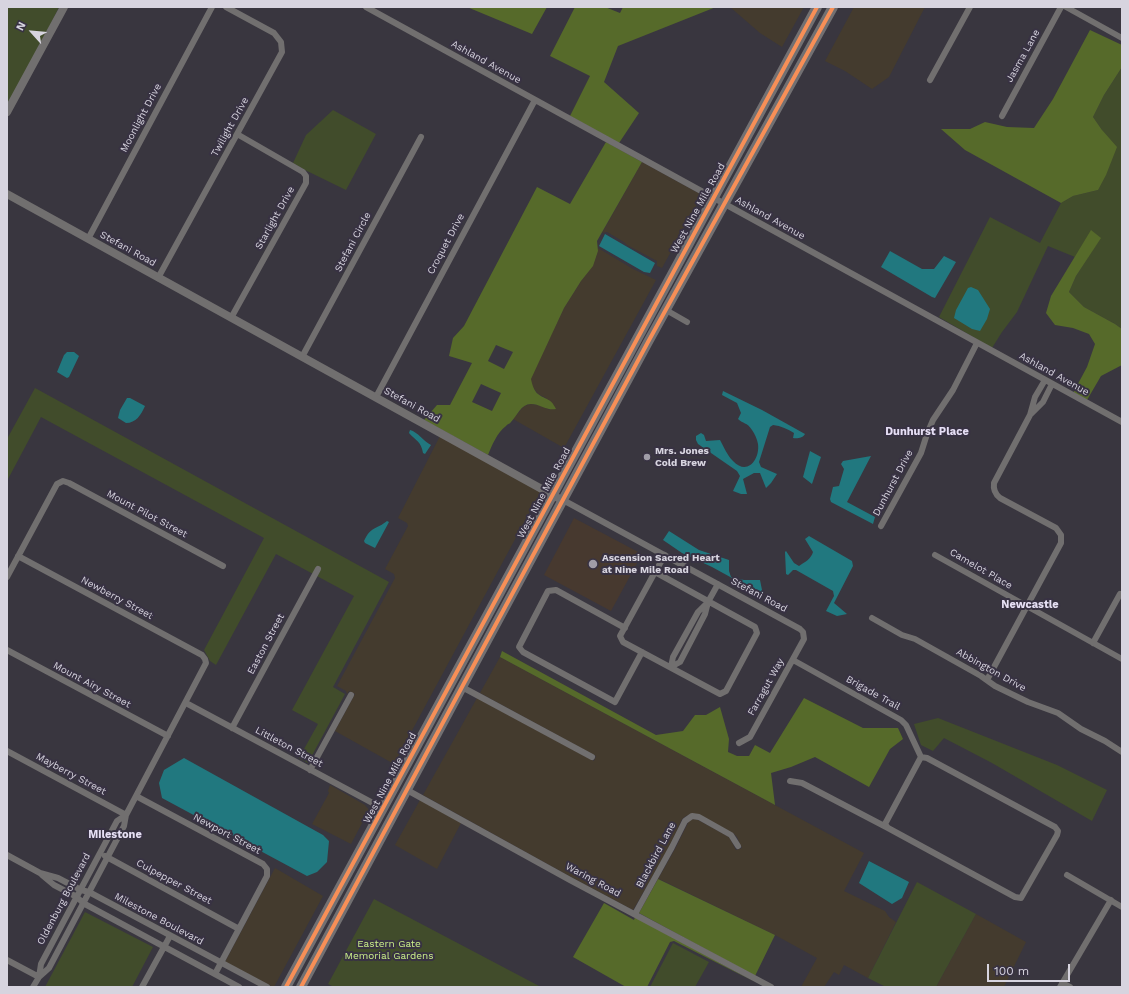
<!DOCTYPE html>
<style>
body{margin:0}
#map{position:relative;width:1129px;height:994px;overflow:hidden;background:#39363f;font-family:"Work Sans",sans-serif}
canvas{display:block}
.frame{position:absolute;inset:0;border:8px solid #d7d4df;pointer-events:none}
.north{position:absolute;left:12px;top:12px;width:40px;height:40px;-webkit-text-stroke:3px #383243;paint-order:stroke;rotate:297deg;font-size:11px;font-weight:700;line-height:16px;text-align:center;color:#d7d4df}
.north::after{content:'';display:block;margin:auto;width:14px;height:18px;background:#d7d4df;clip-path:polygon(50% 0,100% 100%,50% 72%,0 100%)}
.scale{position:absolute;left:987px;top:964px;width:83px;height:18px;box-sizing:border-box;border:2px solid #d7d4df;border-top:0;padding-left:5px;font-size:12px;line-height:14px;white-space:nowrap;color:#d7d4df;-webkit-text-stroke:3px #383243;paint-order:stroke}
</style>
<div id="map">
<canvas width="1129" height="994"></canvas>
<div class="frame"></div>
<div class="north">N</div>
<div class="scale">100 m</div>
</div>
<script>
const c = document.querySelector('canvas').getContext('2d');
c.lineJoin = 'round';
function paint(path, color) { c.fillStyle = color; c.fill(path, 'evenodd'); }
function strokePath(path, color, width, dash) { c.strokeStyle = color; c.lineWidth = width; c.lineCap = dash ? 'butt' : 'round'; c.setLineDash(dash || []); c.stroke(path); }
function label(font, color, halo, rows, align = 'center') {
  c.font = font + ' "Work Sans",sans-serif'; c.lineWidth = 4; c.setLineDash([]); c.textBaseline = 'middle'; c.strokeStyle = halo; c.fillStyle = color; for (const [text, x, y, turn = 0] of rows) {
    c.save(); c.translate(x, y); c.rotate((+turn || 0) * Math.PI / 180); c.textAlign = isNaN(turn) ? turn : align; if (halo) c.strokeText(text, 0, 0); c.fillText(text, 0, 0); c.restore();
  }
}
paint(new Path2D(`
 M730 7H804L782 47 760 33Z
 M854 7H925L889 77 872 89 845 71 825 61Z
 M642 162 702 195 662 268 657 266V261L627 245 624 242 607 232 602 233Z
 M598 248 633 269 656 280 564 448 513 419 524 406 531 404 543 406 550 410 546 398 538 394 532 386 530 379 564 308 581 281 593 265 598 251Z
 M440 436 541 491 394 764 335 731 355 694 349 691 347 694 346 691 337 686 395 578 394 574 385 569 408 526 407 523 398 518Z
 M500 657 864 853 844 891 885 911 889 917 896 922 868 978 844 965 839 975 834 972 824 987H801L817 958 775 935 659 879 649 895 675 849 688 823 690 820 695 819 698 820 729 837 736 850 742 848 737 837 733 833 691 814 686 816 682 819 670 846 633 910 571 877 423 795 477 698 594 761 596 756 480 693Z
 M330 785 365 805 369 810 351 844 312 824 329 793 328 791Z
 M420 800 461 823 437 869 395 845Z
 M275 868 323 896 274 987H273L225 962Z
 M976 914 1026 942 1004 987H936Z`), '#443b2e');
paint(new Path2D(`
 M574 518 642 554 611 611 544 575Z`), '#47392f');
paint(new Path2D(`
 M7 7H59L7 112Z
 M1122 67V329L1115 324 1084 307 1069 292 1076 276 1100 238 1091 231 1075 257 1048 246 1017 312 1002 332 992 348 939 317 990 217 1040 243 1061 203 1073 196 1098 190 1102 130 1093 117 1104 95Z
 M333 110 376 134 346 190 305 170 293 163 306 135Z
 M35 388 389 582 333 687 345 694 308 763 299 758 318 724 292 710 354 596 276 554 216 665 210 661 204 650 264 538 41 417 7 481V439Z
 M938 718 1057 765 1107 790 1092 821 992 763 944 738 933 751 921 745 914 724Z
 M917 882 976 914 936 987H886L868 978Z
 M374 899 541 987H334L328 984Z
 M85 912 153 947 132 987H45Z
 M673 943 709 962 695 987H650Z`), '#414c2b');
paint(new Path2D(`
 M467 7H547L532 34Z
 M575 7H605L620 13 623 7H716L618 46 604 82 639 113 619 143 570 116 590 76 550 56Z
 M1090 30 1122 45V67L1104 95 1093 117 1102 130 1117 147 1106 175 1098 190 1073 196 1061 203 965 150 941 129H970L985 122 1007 127 1034 128 1053 99Z
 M606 142 642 162 597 241 598 251 593 266 581 281 564 308 531 379C532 384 534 391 538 394 546 400 551 398 556 409 547 411 540 404 531 404 521 404 517 416 511 422 510 424 507 424 506 426 497 433 492 445 488 455L424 420 437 405H450L472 363 449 356 453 338 464 326 537 187 570 204ZM496 345 513 352 504 369 488 361ZM481 384 501 393 492 411 472 402Z
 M1091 230 1101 238 1076 276 1069 292 1084 307 1115 324 1122 329V365L1101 376 1087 400 1073 393 1087 367 1095 344 1089 334 1073 328 1055 325 1046 313 1051 296Z
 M502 651 656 735 683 731 695 715H706L720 707 729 739 728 752 737 756H749L755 745 770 753 804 698 863 728H898L903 739 890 749 869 787 815 757 791 767 771 773 775 805 500 657Z
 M658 879 775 935 755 976 639 913Z
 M604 903 634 920 635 917 753 981 674 941 670 942 647 987H626L573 957Z`), '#566a2a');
paint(new Path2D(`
 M605 234 655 263 650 273 644 272 599 246Z
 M890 251 922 269H934L944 256 956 262 935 298 932 297 881 267Z
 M971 287 978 290 990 309 987 319 980 331 972 329 954 318 956 310 968 288Z
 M67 352H74L79 356 69 377 67 378 57 372 64 355Z
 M723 391 762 410 805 434C803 438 797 439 793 438L794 433C788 429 781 426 773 425L770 427 759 462 761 467 777 474 771 483 766 488 760 473H754L743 479 747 494H741L733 491 740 476 737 471 698 444 696 440V436L701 433 704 435 706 441 720 440C724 447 727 455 733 461 747 476 760 460 758 444 757 439 755 434 752 430 747 422 743 424 738 419L741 413 737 403 722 395Z
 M127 398H130L145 406C141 415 136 423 126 423L118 418 120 410Z
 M410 430C418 432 423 441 431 445L425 454 423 453C421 441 416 441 409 433Z
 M810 451 821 457 812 484 803 477Z
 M871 456 847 502 875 517 873 524 831 502 830 499 833 487 839 486 844 469 841 464 843 461Z
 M387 521 389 522 375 548 365 543 364 541C371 526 376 530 387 521Z
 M669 531 699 550 729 560V571L731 577 744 580H760L763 595 712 567 682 553 663 540Z
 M809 536 852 561 853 566 834 603 847 614 837 616 826 611 834 596 833 591 796 570H793L788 575 786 574 785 552 786 551 794 563 799 566C805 562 811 559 813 552L805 539Z
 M184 758 323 835 329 841 327 862 317 872 307 876 162 798 159 783 164 770Z
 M869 861 909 882 902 898 892 904 859 883Z`), '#21787f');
strokePath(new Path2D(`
 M366 7 1122 422
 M1066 7 1122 38
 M930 80 970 7
 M1002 116 1061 7
 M88 239 212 7
 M158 278 282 52 281 42 274 33 226 7
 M666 310 687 322
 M231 318 306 183V176L303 172 237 134
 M302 357 421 137
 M376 397 535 100
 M1031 414 1043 402 1052 384
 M563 500 800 629 803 632 804 639 750 737 739 743
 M881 526 921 453 927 434 933 420 953 390 977 343
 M935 555 1122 659
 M18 556 202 655 205 659 206 663 126 815 124 826 49 968 39 977
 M655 572 755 627 757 633 726 691 720 694 623 642 620 636Z
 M655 572 665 555
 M7 577 57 484 63 481 69 483 223 566
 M708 602 698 612 673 657 671 667 680 662 705 614 708 602 718 584
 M872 618 902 635 915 639 981 676 995 686 1028 702 1058 713 1081 729 1105 741 1122 752
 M625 628 556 590 548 591 519 647 523 652 615 702 642 652
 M1093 643 1120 594
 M7 650 168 736
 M793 660 901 720 906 725 921 757 927 758 1055 827 1058 831 1057 835 1021 898 1015 897 888 828 885 824 921 757
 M987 680 1061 543V535L1056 528 1000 498C995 494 993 490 994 483L1030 415 1035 397 1045 380
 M462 687 592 757
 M186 703 382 808
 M232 728 318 569
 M7 751 126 815
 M310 770 351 695
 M790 781 802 783 888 828
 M407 790 570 880 771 987
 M136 796 263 864 267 869V876L215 974
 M7 855 40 873 58 878 81 890 89 892 267 987
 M105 856 239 929
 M42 875 54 885 77 897 83 903 239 987
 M1067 875 1122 907
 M635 914 672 847 685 821 692 816 699 817 731 835 738 846
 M7 960 39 977
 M1062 983 1070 987
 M33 987 39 977 41 964 117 821 126 815
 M142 987 170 936
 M1060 987 1111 900`), '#716f6f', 6);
strokePath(new Path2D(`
 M7 112 64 7
 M7 194 558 498`), '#716f6f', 8);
strokePath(new Path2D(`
 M286 987 817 7
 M301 987 462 687 648 342 833 7`), '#727072', 10);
strokePath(new Path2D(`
 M286 987 817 7
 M301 987 462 687 648 342 833 7`), '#f78f57', 4);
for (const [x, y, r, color] of [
 [647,457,4,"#a09da7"],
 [593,564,5,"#a09da7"]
]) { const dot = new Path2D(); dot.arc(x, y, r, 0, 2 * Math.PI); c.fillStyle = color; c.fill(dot); strokePath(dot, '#383243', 1.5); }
label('10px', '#d7d4df', '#383243', [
 ["Jasma Lane",1023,56,-61],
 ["Ashland Avenue",486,62,29],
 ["Moonlight Drive",141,118,-62],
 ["Twilight Drive",230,127,-61],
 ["West Nine Mile Road",698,208,-61],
 ["Starlight Drive",275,218,-61],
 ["Ashland Avenue",770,218,29],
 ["Stefani Circle",353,242,-62],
 ["Croquet Drive",446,244,-62],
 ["Stefani Road",128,249,29],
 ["Ashland Avenue",1054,374,29],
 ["Stefani Road",412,405,29],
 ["Dunhurst Drive",893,483,-62],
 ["West Nine Mile Road",544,493,-62],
 ["Mount Pilot Street",147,514,28],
 ["Camelot Place",981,569,30],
 ["Stefani Road",759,595,28],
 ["Newberry Street",117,598,28],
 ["Easton Street",266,644,-62],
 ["Abbington Drive",991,670,29],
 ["Mount Airy Street",92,685,28],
 ["Farragut Way",766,687,-61],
 ["Brigade Trail",873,693,29],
 ["Littleton Street",289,747,28],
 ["Mayberry Street",71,774,28],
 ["West Nine Mile Road",390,778,-62],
 ["Newport Street",227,834,28],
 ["Blackbird Lane",656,855,-62],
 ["Waring Road",593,880,28],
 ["Culpepper Street",174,882,28],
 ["Oldenburg Boulevard",64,899,-62],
 ["Milestone Boulevard",159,919,28]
]);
label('bold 10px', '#d7d4df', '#383243', [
 ["Mrs. Jones",655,451],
 ["Cold Brew",655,463],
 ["Ascension Sacred Heart",602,558],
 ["at Nine Mile Road",602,570]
], 'left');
label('10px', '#cbf089', '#383243', [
 ["Eastern Gate",389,944],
 ["Memorial Gardens",389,956]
]);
label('bold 11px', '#e6dff5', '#383243', [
 ["Dunhurst Place",927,432],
 ["Newcastle",1030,605],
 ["Milestone",115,835]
]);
</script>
